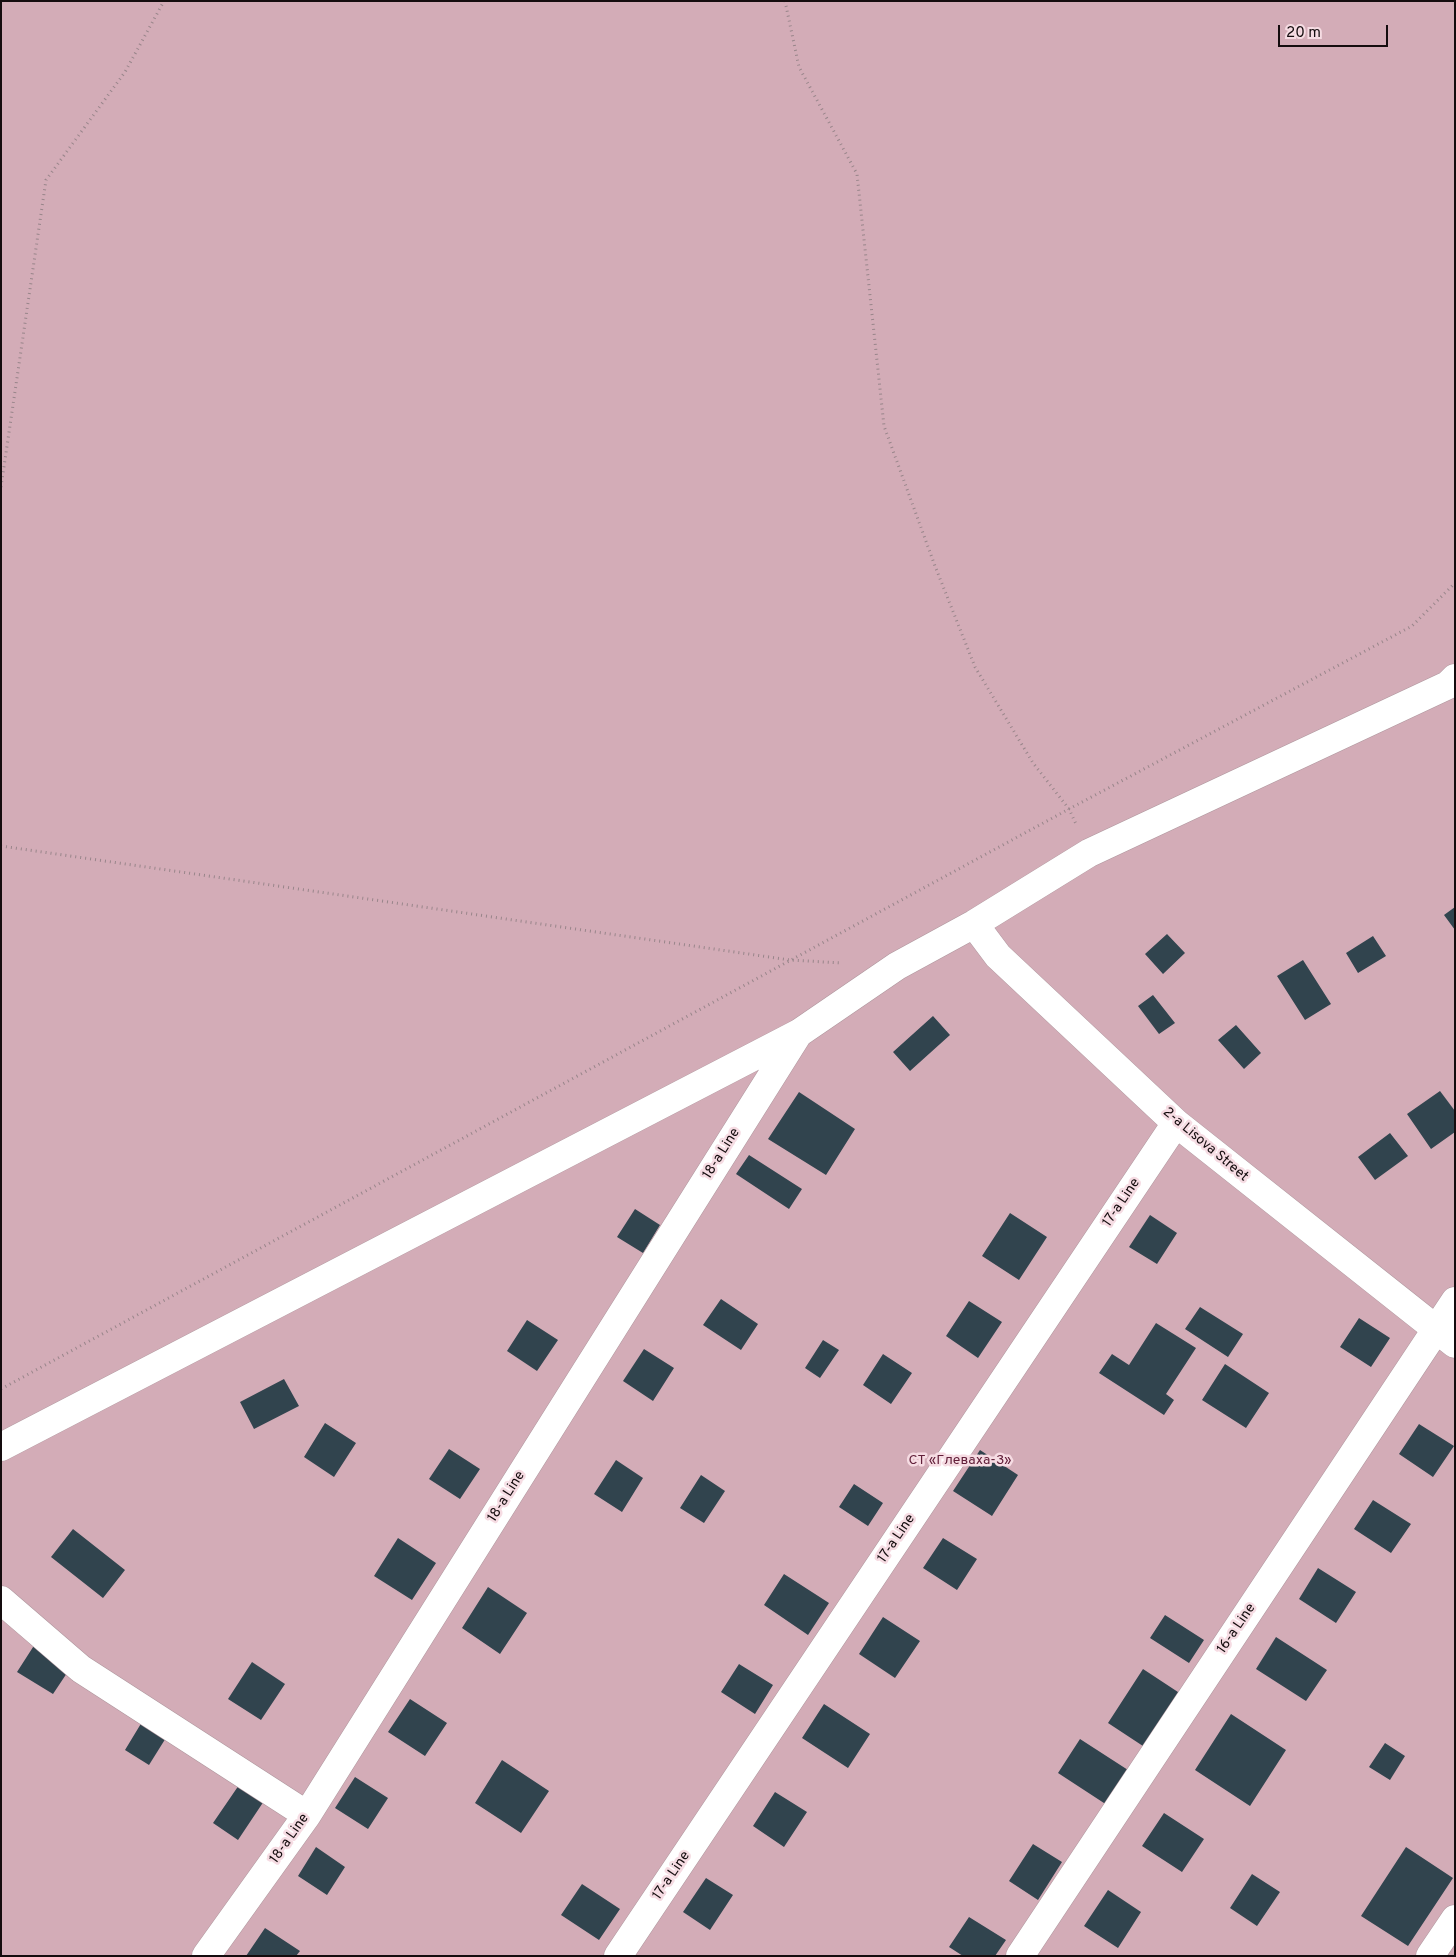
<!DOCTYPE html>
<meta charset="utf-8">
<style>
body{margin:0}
#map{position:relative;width:1456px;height:1957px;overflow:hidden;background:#f6dce3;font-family:Overpass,sans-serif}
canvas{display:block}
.frame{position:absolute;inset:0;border:2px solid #140c0e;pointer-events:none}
.scale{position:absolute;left:1278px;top:25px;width:110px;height:22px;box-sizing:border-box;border:2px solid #140c0e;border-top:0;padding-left:6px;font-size:15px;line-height:18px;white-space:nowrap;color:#140c0e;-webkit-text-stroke:4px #f6dce3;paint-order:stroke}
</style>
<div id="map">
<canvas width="1456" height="1957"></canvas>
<div class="frame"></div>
<div class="scale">20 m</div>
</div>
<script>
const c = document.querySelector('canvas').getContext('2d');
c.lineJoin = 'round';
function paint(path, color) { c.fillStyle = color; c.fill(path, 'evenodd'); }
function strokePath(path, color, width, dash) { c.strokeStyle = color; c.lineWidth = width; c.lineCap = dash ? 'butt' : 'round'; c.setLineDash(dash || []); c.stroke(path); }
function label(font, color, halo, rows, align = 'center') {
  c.font = font + ' Overpass,sans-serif'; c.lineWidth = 5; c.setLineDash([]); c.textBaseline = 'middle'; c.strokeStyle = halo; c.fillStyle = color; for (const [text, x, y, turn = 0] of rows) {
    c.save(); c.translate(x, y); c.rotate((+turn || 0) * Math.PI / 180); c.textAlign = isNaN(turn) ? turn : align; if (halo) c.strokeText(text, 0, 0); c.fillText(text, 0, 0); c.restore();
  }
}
paint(new Path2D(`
 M1 1H1455V1956H1Z`), '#d3acb7');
paint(new Path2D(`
 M1455 907V930L1444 915Z
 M1167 934 1185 953 1163 974 1145 954Z
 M1373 936 1386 956 1358 973 1346 953Z
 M1303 960 1331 1004 1305 1020 1277 976Z
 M1153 995 1175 1023 1159 1034 1138 1006Z
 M933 1016 950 1035 910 1071 893 1052Z
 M1236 1025 1261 1053 1244 1069 1218 1040Z
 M1440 1091 1455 1111V1132L1431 1149 1407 1114Z
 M799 1092 855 1129 826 1175 768 1139Z
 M1390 1133 1408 1156 1375 1180 1358 1157Z
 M749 1155 802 1189 789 1209 736 1174Z
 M635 1209 660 1225 643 1253 617 1237Z
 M1010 1213 1047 1237 1019 1280 982 1256Z
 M1150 1215 1177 1233 1157 1264 1129 1247Z
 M721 1299 758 1324 741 1350 703 1325Z
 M969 1301 1002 1322 978 1358 946 1336Z
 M1200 1307 1243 1334 1228 1357 1185 1329Z
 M1359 1318 1390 1338 1371 1367 1340 1347Z
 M527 1320 558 1340 537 1371 507 1351Z
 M1156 1323 1196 1348 1166 1394 1174 1400 1164 1415 1099 1373 1112 1354 1129 1365Z
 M823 1340 839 1350 820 1378 805 1368Z
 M644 1349 674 1368 653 1401 623 1381Z
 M883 1354 912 1373 891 1404 863 1385Z
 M1225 1364 1269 1393 1246 1428 1202 1400Z
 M284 1379 299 1406 254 1429 240 1402Z
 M325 1423 356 1443 334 1477 304 1457Z
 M1419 1424 1454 1446 1433 1477 1399 1454Z
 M449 1449 480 1469 460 1499 429 1479Z
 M980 1450 1018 1475 992 1516 953 1491Z
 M616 1460 643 1478 622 1512 594 1494Z
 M701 1475 725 1491 704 1523 680 1508Z
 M854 1484 883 1503 868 1526 839 1507Z
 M1373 1500 1411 1524 1391 1553 1354 1529Z
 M73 1529 125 1570 103 1598 51 1557Z
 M398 1538 436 1563 412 1600 374 1576Z
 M943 1538 977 1559 957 1590 923 1568Z
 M1318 1568 1356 1592 1336 1623 1299 1599Z
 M784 1574 829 1603 808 1635 764 1605Z
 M488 1587 527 1613 500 1654 462 1628Z
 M1165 1615 1204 1640 1189 1663 1150 1638Z
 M883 1617 920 1641 895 1678 859 1654Z
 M1276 1637 1327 1670 1306 1701 1256 1669Z
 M35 1644 71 1667 53 1694 17 1672Z
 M252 1662 285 1684 261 1720 228 1699Z
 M739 1664 773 1685 755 1714 721 1692Z
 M1143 1669 1181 1694 1146 1748 1108 1723Z
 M410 1699 447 1723 425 1756 388 1732Z
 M824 1704 870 1734 848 1768 802 1738Z
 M1231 1714 1286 1750 1250 1806 1195 1770Z
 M145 1717 169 1733 149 1765 125 1750Z
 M1080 1739 1128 1770 1107 1805 1058 1773Z
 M1385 1743 1405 1756 1390 1780 1369 1767Z
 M502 1760 549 1791 521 1833 475 1803Z
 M355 1777 388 1798 368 1829 335 1808Z
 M239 1785 264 1801 238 1840 213 1823Z
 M775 1792 807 1812 784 1847 753 1826Z
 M1164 1813 1204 1839 1182 1872 1142 1846Z
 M1033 1844 1062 1862 1038 1900 1009 1881Z
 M316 1847 345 1867 327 1895 298 1876Z
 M1406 1847 1453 1878 1408 1946 1361 1916Z
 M1252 1874 1280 1892 1257 1926 1230 1908Z
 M706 1878 733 1895 710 1930 683 1912Z
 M582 1884 620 1909 599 1940 561 1915Z
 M1108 1890 1141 1912 1118 1948 1084 1926Z
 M969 1917 1006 1940 995 1956H963L949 1947Z
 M265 1928 300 1951 296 1956H246Z`), '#31444e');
const minor = new Path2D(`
 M974 924 998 956 1176 1123 1455 1344
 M1 1447 799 1033 897 966 974 924 1089 853 1448 685 1455 678
 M1 1600 81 1669 307 1815
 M206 1956 307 1815 798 1034
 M618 1956 1176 1123
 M1020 1956 1455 1301
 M1430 1956 1455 1919`);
strokePath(minor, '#af979e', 29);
strokePath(new Path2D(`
 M785 1 799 67 857 174 884 426 935 566 975 667 1033 763 1069 809 1076 824
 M1 487 46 180 125 72 164 1
 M1 846 790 960 842 963
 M1 1389 1069 809 1412 626 1455 583`), '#98858a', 3, [1, 4]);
strokePath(minor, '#fff', 28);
label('14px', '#140c0e', '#f6dce3', [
 ["2-a Lisova Street",1205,1145,40],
 ["18-a Line",722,1154,-58],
 ["17-a Line",1122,1203,-56],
 ["18-a Line",507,1497,-58],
 ["17-a Line",897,1539,-56],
 ["16-a Line",1237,1629,-56],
 ["18-a Line",290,1839,-55],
 ["17-a Line",672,1876,-56]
]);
label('14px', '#62203a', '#f6dce3', [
 ["СТ «Глеваха-3»",960,1461]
]);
</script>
